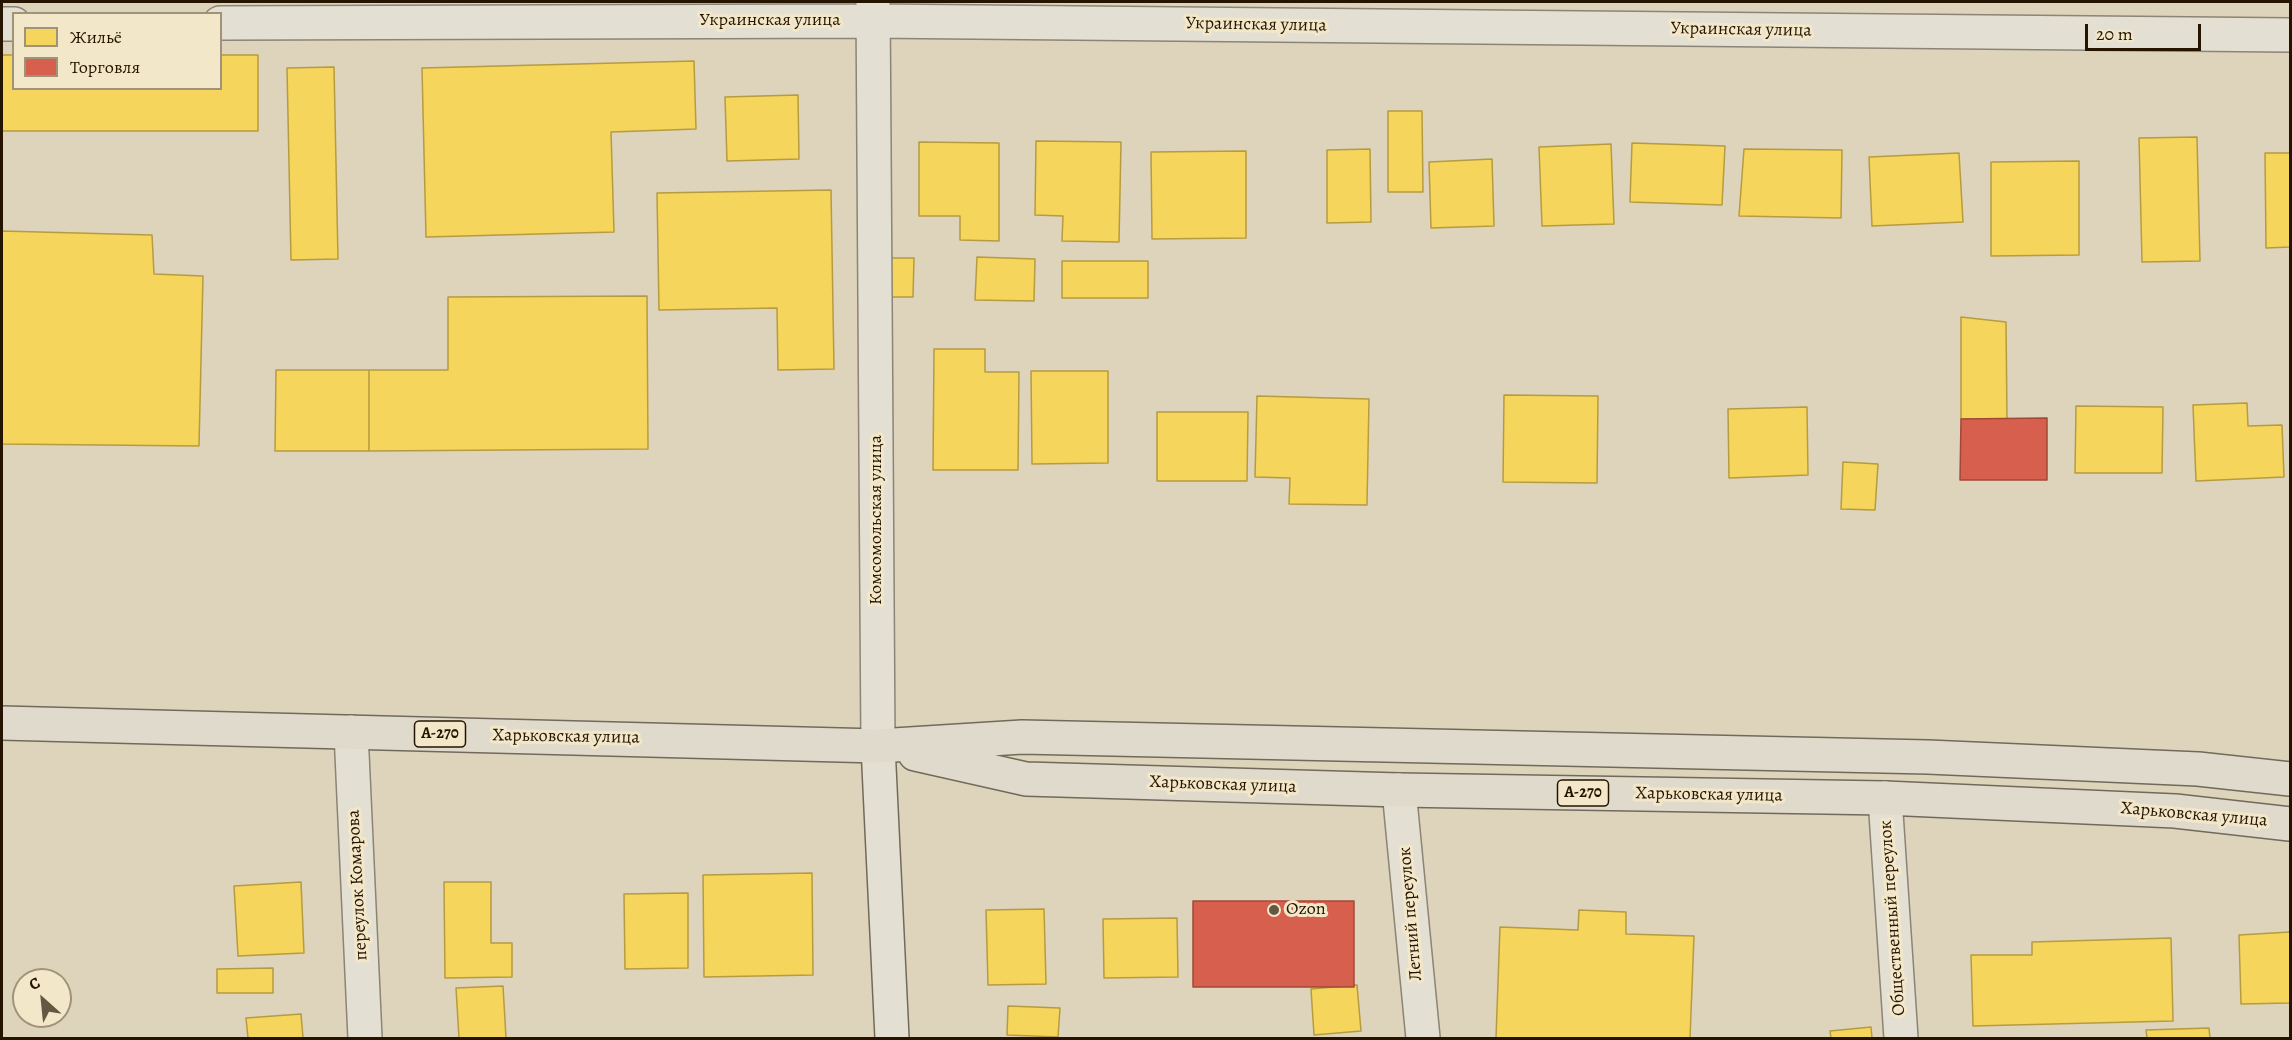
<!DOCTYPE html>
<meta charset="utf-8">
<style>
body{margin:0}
#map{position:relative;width:2292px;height:1040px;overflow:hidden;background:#ddd4bb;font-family:Alegreya,serif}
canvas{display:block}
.frame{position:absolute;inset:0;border:3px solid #251400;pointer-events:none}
.legend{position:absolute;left:12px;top:12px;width:210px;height:78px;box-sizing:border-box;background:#f3e7c9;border:2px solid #a19379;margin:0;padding:8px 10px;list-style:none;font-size:18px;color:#251400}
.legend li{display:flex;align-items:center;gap:12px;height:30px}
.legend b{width:30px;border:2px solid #a19379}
.north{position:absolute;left:12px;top:968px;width:60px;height:60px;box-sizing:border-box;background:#f3e7c9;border:2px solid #a19379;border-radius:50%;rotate:333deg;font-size:16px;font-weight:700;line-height:24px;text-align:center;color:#251400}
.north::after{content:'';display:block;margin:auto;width:21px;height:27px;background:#655741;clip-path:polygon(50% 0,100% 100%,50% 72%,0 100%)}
.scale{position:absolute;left:2085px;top:24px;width:116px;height:27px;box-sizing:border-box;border:3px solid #251400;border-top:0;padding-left:8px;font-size:18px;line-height:21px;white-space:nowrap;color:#251400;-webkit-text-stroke:4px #f3e7c9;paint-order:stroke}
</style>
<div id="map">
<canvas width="2292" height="1040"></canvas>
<div class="frame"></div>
<ul class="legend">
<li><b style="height:16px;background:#f6d55c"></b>Жильё</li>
<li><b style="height:16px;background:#d6604d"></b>Торговля</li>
</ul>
<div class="north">С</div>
<div class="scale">20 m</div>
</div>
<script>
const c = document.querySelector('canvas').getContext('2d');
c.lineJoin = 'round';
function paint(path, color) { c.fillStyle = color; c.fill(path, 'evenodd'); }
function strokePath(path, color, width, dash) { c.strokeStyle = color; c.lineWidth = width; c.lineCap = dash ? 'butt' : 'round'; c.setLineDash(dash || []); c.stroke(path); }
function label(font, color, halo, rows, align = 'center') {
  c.font = font + ' Alegreya,serif'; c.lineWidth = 6; c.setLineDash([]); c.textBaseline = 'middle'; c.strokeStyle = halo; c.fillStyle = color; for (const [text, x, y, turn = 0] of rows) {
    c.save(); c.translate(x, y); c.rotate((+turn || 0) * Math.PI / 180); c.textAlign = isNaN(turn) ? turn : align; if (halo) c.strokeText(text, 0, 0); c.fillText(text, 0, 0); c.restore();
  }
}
const homes = new Path2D(`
 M2 55H14V88H220V55H258V131H2Z
 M694 61 696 129 611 132 614 232 426 237 422 68Z
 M334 67 338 259 291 260 287 68Z
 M798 95 799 159 727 161 725 97Z
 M1388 111H1422L1423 192H1388Z
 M2197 137 2200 261 2142 262 2139 138Z
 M1036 141 1121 142 1119 242 1062 241 1063 216 1035 215Z
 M919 142 999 143V241L960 240V216H919Z
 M1632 143 1725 146 1722 205 1630 202Z
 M1611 144 1614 224 1542 226 1539 147Z
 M1370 149 1371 222 1327 223V150Z
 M1744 149 1842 150 1841 218 1739 216Z
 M1246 151V238L1152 239 1151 152Z
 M1959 153 1963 222 1872 226 1869 157Z
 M2265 153H2290V247L2266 248Z
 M1492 159 1494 226 1431 228 1429 162Z
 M2079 161V255L1991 256V162Z
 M831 190 834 369 778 370 777 308 659 310 657 193Z
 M2 231 152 235 154 274 203 276 199 446 2 444Z
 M977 257 1035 259 1034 301 975 300Z
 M870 258H914L913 297H870Z
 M1062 261H1148V298H1062Z
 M647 296 648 449 369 451V370H448V297Z
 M1961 317 2006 322 2007 419H1961Z
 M934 349H985V372H1019L1018 470H933Z
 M276 370H369V451H275Z
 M1031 371H1108V463L1032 464Z
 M1504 395 1598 396 1597 483 1503 482Z
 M1257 396 1369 399 1367 505 1289 504 1290 478 1255 477Z
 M2247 403 2248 426 2282 425 2284 477 2196 481 2193 405Z
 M2076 406 2163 407 2162 473H2075Z
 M1807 407 1808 475 1729 478 1728 409Z
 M1157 412H1248L1247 481H1157Z
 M1843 462 1878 464 1875 510 1841 509Z
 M812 873 813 975 704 977 703 875Z
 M301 882 304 953 238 956 234 886Z
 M444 882H491V943H512V977L445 978Z
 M688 893V968L625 969 624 894Z
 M1044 909 1046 984 988 985 986 910Z
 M1579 910 1626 912V934L1694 936 1690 1038H1496L1500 927 1578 930Z
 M1177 918 1178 977 1104 978 1103 919Z
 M2290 932V1003L2241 1004 2239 935Z
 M2171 938 2173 1021 1973 1026 1971 955H2032V942Z
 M273 968V993H217V969Z
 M1357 985 1361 1031 1314 1035 1311 989Z
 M503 986 506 1038H459L456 988Z
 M1008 1006 1060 1008 1058 1037 1007 1035Z
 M301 1014 303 1038H248L246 1018Z
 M1871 1027 1872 1038H1831L1830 1031Z
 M2209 1028 2210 1038H2147L2146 1030Z`);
paint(homes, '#f6d55c');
strokePath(homes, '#b79b40', 1.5);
const shops = new Path2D(`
 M2047 418V480H1960L1961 419Z
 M1193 901H1354V987H1193Z`);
paint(shops, '#d6604d');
strokePath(shops, '#a14936', 1.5);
const street = new Path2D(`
 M873 2 878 746
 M220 23 873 21 2290 35
 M2 24H14
 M351 732 365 1038
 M1399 790 1423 1038
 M1885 798 1901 1038`);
const secondary = new Path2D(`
 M878 746 892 1038`);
const highway = new Path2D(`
 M2 723 878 746 1022 737 1928 757 2198 769 2290 779
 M915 754 1026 779 1399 790 1885 798 2175 811 2290 824`);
strokePath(street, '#8c8474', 36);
strokePath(secondary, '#716a5b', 36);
strokePath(highway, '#716a5b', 36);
strokePath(street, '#e4dfd3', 33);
strokePath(secondary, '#e4dfd3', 33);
strokePath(highway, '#dfdacb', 33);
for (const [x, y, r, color] of [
 [1274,910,6,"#655741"]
]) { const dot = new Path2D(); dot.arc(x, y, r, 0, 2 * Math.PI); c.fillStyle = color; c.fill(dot); strokePath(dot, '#f3e7c9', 2); }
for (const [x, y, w] of [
 [440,734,51],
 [1583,793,51]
]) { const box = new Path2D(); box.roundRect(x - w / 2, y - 13, w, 26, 4.5); c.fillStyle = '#f3e7c9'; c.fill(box); strokePath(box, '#251400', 1.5); }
label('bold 16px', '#251400', null, [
 ["А-270",440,734],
 ["А-270",1583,793]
]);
label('18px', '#251400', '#f3e7c9', [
 ["Украинская улица",770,21],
 ["Украинская улица",1256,25,1],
 ["Украинская улица",1741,30,1],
 ["Комсомольская улица",877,520,-90],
 ["Харьковская улица",566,737,1],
 ["Харьковская улица",1223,785,2],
 ["Харьковская улица",1709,795,1],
 ["Харьковская улица",2194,815,5],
 ["переулок Комарова",358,885,-93],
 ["Летний переулок",1411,914,-95],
 ["Общественный переулок",1893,918,-94]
]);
label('18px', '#251400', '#f3e7c9', [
 ["Ozon",1286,910]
], 'left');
</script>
